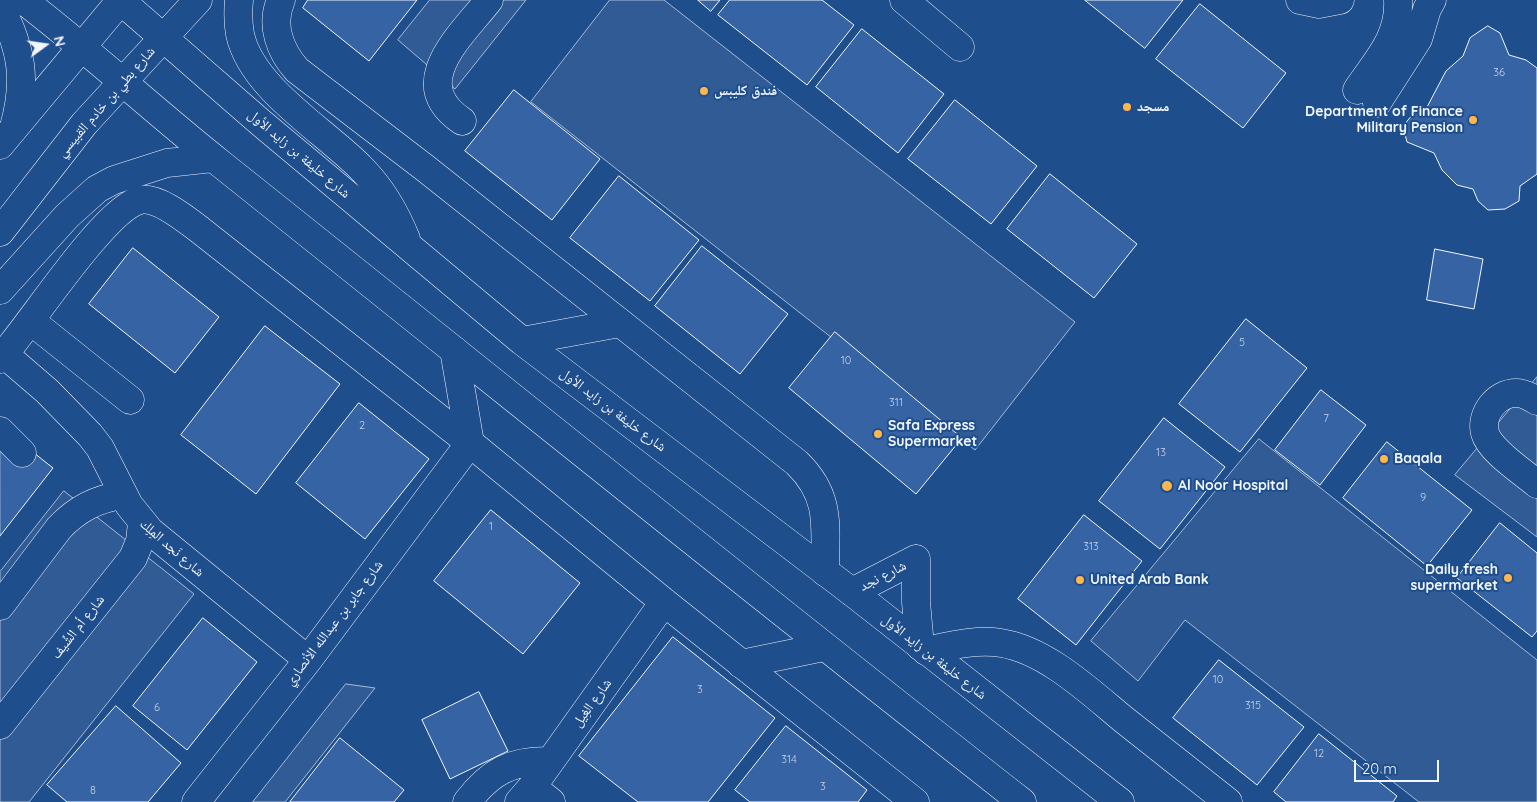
<!DOCTYPE html>
<meta charset="utf-8">
<style>
body{margin:0}
#map{position:relative;width:1537px;height:802px;overflow:hidden;background:#1f4e8c;font-family:Quicksand,sans-serif}
canvas{display:block}
.north{position:absolute;left:20px;top:20px;width:50px;height:50px;-webkit-text-stroke:4px #1f4e8c;paint-order:stroke;rotate:76deg;font-size:14px;font-weight:700;line-height:20px;text-align:center;color:#f2f6ff}
.north::after{content:'';display:block;margin:auto;width:18px;height:22px;background:#f2f6ff;clip-path:polygon(50% 0,100% 100%,50% 72%,0 100%)}
.scale{position:absolute;left:1354px;top:760px;width:85px;height:22px;box-sizing:border-box;border:2px solid #f2f6ff;border-top:0;padding-left:6px;font-size:15px;line-height:18px;white-space:nowrap;color:#f2f6ff;-webkit-text-stroke:4px #1f4e8c;paint-order:stroke}
</style>
<div id="map">
<canvas width="1537" height="802"></canvas>
<div class="north">N</div>
<div class="scale">20 m</div>
</div>
<script>
const c = document.querySelector('canvas').getContext('2d');
c.lineJoin = 'round';
function paint(path, color) { c.fillStyle = color; c.fill(path, 'evenodd'); }
function strokePath(path, color, width, dash) { c.strokeStyle = color; c.lineWidth = width; c.lineCap = dash ? 'butt' : 'round'; c.setLineDash(dash || []); c.stroke(path); }
function label(font, color, halo, rows, align = 'center') {
  c.font = font + ' Quicksand,"Noto Naskh Arabic",sans-serif'; c.lineWidth = 4; c.setLineDash([]); c.textBaseline = 'middle'; c.strokeStyle = halo; c.fillStyle = color; for (const [text, x, y, turn = 0] of rows) {
    c.save(); c.translate(x, y); c.rotate((+turn || 0) * Math.PI / 180); c.textAlign = isNaN(turn) ? turn : align; if (halo) c.strokeText(text, 0, 0); c.fillText(text, 0, 0); c.restore();
  }
}
const parking = new Path2D(`
 M430 0H526L455 89 398 40Z
 M610 0H664L1075 322 975 450 531 102Z
 M1537 377V537L1455 475Z
 M1259 439 1537 660V802H1419L1185 620 1138 681 1091 641Z
 M64 491 194 594 29 802H0V572Z
 M346 684 375 688 285 802H253Z`);
paint(parking, '#305b95');
strokePath(parking, '#a8bbd7', 1);
const building = new Path2D(`
 M308 0H417L369 61 303 8Z
 M698 0H720L711 11Z
 M730 0H822L854 25 807 85 718 15Z
 M1085 0H1183L1145 48Z
 M1200 4 1286 73 1243 128 1156 59Z
 M1488 26 1500 33 1509 55 1526 60 1537 68V174L1520 186 1519 201 1505 209 1488 210 1478 201 1473 189 1457 185 1442 170 1434 153 1407 142 1403 126 1413 114 1426 109 1446 71 1463 56 1470 38Z
 M862 29 944 94 898 153 816 87Z
 M514 90 600 159 552 220 465 151Z
 M955 100 1037 166 991 224 908 159Z
 M1050 174 1137 244 1094 298 1007 229Z
 M619 176 699 240 650 301 570 238Z
 M702 246 788 314 740 374 655 306Z
 M133 248 219 317 175 373 89 304Z
 M1435 249 1483 259 1474 309 1427 300Z
 M1246 319 1307 368 1240 452 1179 404Z
 M265 326 340 384 256 494 181 435Z
 M835 332 962 438 916 494 789 388Z
 M1321 390 1366 425 1320 485 1275 450Z
 M359 403 429 459 365 539 296 483Z
 M1164 418 1225 467 1160 549 1099 501Z
 M0 426 53 468 0 536Z
 M1387 442 1472 510 1427 566 1343 498Z
 M491 510 580 583 523 654 434 581Z
 M1084 515 1142 561 1076 645 1018 599Z
 M1500 523 1537 553V631L1532 637 1457 578Z
 M203 618 257 662 187 750 133 706Z
 M673 637 775 718 708 802H638L579 756Z
 M1219 660 1304 727 1257 785 1173 718Z
 M479 692 508 751 450 779 422 720Z
 M116 706 181 763 148 802H67L47 785Z
 M786 726 867 790 858 802H750L735 790Z
 M1319 734 1397 796 1393 802H1286L1274 792Z
 M340 738 404 790 394 802H290Z`);
paint(building, '#3563a3');
strokePath(building, '#f2f6ff', 1);
const minor = new Path2D(`
 M281 0C270 25 280 51 297 70L425 168 797 463C832 497 825 527 825 572
 M904 0 960 47
 M1300 0 1319 4 1340 0
 M1357 90C1377 60 1400 38 1398 0
 M1377 103 1418 39 1427 9 1432 0
 M462 121C406 83 461 36 489 0
 M0 145 121 0
 M0 232 84 124 198 0
 M31 321 130 400
 M4 354 47 391 90 435 100 448 129 505 150 531 308 660
 M0 359C30 326 104 209 140 200 157 196 187 220 200 230L470 443 664 602 915 802
 M1537 401C1531 397 1524 393 1516 393 1496 393 1480 415 1485 433 1490 451 1523 472 1537 484
 M0 431 22 453
 M916 559V602L920 646
 M852 592 916 559
 M0 606 59 528C77 509 96 499 123 495
 M926 651C950 646 976 639 1001 643 1046 650 1089 691 1123 719 1158 747 1193 774 1228 802
 M0 725 133 558 140 541 142 523
 M532 787 551 802
 M196 802 308 660 470 443
 M467 802C490 772 511 760 550 761
 M519 802 532 787 664 602`);
const major = new Path2D(`
 M23 0C91 52 154 111 221 164 488 377 754 592 1022 802
 M120 0 260 122 522 341 852 592 1120 802
 M239 0C238 11 238 23 240 34 251 88 325 131 361 168 381 188 396 214 406 239
 M0 6C22 50 27 80 14 127
 M0 290 67 216 97 189 114 180 167 163 213 158
 M522 341 620 323
 M454 350 470 443
 M741 664 824 647`);
strokePath(minor, '#f2f6ff', 29);
strokePath(major, '#f2f6ff', 29);
strokePath(minor, '#1f4e8c', 28);
strokePath(major, '#1f4e8c', 28);
for (const [x, y, r, color] of [
 [704,91,5,"#ffb74d"],
 [1127,107,5,"#ffb74d"],
 [1473,120,5,"#ffb74d"],
 [878,434,5,"#ffb74d"],
 [1384,459,5,"#ffb74d"],
 [1167,486,6,"#ffb74d"],
 [1508,578,5,"#ffb74d"],
 [1080,580,5,"#ffb74d"]
]) { const dot = new Path2D(); dot.arc(x, y, r, 0, 2 * Math.PI); c.fillStyle = color; c.fill(dot); strokePath(dot, '#1f4e8c', 2); }
label('11px', '#c3d1e8', null, [
 ["36",1499,73],
 ["5",1242,343],
 ["10",846,361],
 ["311",896,403],
 ["7",1326,419],
 ["2",362,426],
 ["13",1161,453],
 ["9",1423,498],
 ["1",491,527],
 ["313",1091,547],
 ["10",1218,680],
 ["3",700,690],
 ["315",1253,706],
 ["6",157,708],
 ["12",1319,754],
 ["314",789,760],
 ["3",823,787],
 ["8",93,791]
]);
label('bold 14px', '#f2f6ff', '#1f4e8c', [
 ["فندق كليبس",714,91],
 ["مسجد",1137,107],
 ["Department of Finance",1463,112,"right"],
 ["Military Pension",1463,128,"right"],
 ["Safa Express",888,426],
 ["Supermarket",888,442],
 ["Baqala",1394,459],
 ["Al Noor Hospital",1178,486],
 ["Daily fresh",1498,570,"right"],
 ["supermarket",1498,586,"right"],
 ["United Arab Bank",1090,580]
], 'left');
label('14px', '#f2f6ff', '#1f4e8c', [
 ["شارع بطي بن خادم القبيسي",106,102,-49],
 ["شارع خليفة بن زايد الأول",299,154,40],
 ["شارع خليفة بن زايد الأول",613,410,37],
 ["شارع نَجد المِلِك",172,548,41],
 ["شارع نجد",883,576,-27],
 ["شارع جابر بن عبدالله الأنصاري",334,623,-53],
 ["شارع أم الشِّيف",78,627,-52],
 ["شارع خليفة بن زايد الأول",934,657,38],
 ["شارع الغِيل",592,703,-54]
]);
</script>
